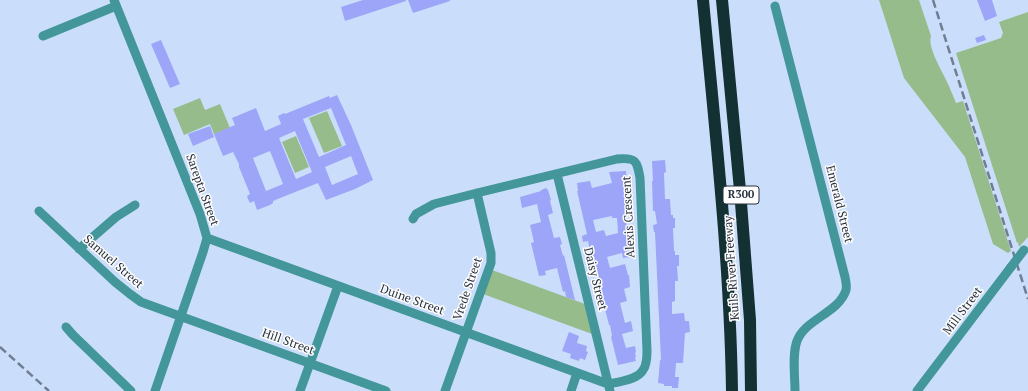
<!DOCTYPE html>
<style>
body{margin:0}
canvas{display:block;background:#cadefb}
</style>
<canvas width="1028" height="391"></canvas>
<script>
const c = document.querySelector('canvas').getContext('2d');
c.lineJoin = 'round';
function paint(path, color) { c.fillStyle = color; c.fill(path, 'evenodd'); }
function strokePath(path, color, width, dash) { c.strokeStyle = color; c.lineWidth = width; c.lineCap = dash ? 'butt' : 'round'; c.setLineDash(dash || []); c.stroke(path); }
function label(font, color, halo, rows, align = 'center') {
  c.font = font + ' "PT Serif",serif'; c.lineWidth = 3; c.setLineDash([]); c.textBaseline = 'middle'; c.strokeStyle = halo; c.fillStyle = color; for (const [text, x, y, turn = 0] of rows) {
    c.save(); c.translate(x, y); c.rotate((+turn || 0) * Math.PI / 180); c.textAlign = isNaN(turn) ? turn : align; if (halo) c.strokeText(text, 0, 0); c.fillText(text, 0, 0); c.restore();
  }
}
paint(new Path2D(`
 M879 0H919L931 36C927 48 944 74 949 86 951 92 954 97 956 103L963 101 1011 251 1008 253 993 244 965 157 904 78Z
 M1028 12V237L1019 247 1018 242 1017 243 956 53 1001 38 1003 33 999 22Z
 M200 98 205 110 220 104 230 128 214 134 210 124 184 135 173 109Z
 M327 111 342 146 324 153 309 118Z
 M296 136 309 167 295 173 282 142Z
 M492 270 585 304 592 334 483 294Z`), '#97bc8b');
paint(new Path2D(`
 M363 0H406V1L345 21 341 7Z
 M408 0H450V1L413 13Z
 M977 0H992L997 16 985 21Z
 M984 35 986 40 977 43 975 38Z
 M161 40 180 84 170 88 151 44Z
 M337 95 351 125 373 180 355 189 326 200 318 183 275 200H276L273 201V203L270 205 257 210 254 201 250 203 248 199 247 196 250 194 239 167V164L233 152 223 156 214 134 235 125 232 118 256 108 265 131 281 124 278 116 284 113 285 114 329 96 330 98ZM331 108 346 145 319 157 303 119ZM295 131 312 172 296 179 279 138ZM270 151 283 184 266 191 253 158ZM351 156 358 174 332 185 325 167Z
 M210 126 214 137 193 146 188 134Z
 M665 160 666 172 664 173 665 199H670L671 215H673V218H675V228H673L674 251H675V255H679V266H677L678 281H675V301L672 302V314L684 313 685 321H689L690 332 685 333 683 363H676L675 377H679L678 388H672V386H664V384L658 383 660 360H661L655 232H654L653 225 657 224 655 211H653L652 181H653L652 161Z
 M626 171 628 213H626L627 234H628L630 243H628L630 252H629L630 257 623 258 622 253 607 257 610 268 625 264 628 275H629L630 287 624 289 627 301 620 303 625 323 631 321 633 331 622 334 626 348 635 346 636 352 635 353 636 357H635L636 361 618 365 611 337 612 336 610 325H609L599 286H601L594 256H591L588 241 583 242 582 236 587 234 577 191H578L577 183 590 181 592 188 612 183 609 172ZM612 216V218H617L618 233 606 236 604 230 596 232 593 220Z
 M546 188 548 190 551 200 550 201 553 213 548 215 554 238 560 237 562 244 560 245 563 256 564 255 575 300 566 297 565 291 563 292 557 268 545 271 546 275 539 276 531 243 534 242 530 225 541 222 537 204 522 208 520 197 541 191V190Z
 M569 332 579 336 577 343 587 346 586 351 588 352 585 360 580 358 579 361 570 358 571 354 562 351Z`), '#9ca5f8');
strokePath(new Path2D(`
 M114 0 200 214 207 238 203 252 155 391
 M775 6 845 277C846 282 847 286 846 290 839 313 805 319 797 341 792 354 795 377 795 391
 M43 36 116 6
 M557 174 610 391
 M39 211 115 282 130 294 141 302 386 391
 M207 238 608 384C618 382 638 380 643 370 647 365 647 357 647 351L640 178C637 161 636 157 617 159L477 193 434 204 416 214 413 219
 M79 249 116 217 135 205
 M66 327 73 335 131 391
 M300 391 338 286
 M445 391 491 263V253L477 193
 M571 391 577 373
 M917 391 1011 267`), '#439699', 9);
strokePath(new Path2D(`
 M703 0C715 130 730 260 732 391
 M722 0 740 190 750 320 751 391`), '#133132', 12);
strokePath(new Path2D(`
 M933 0 1028 299
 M0 347 49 391`), '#707d92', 2.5, [8, 4]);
strokePath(new Path2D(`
 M1011 267 1024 250`), '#439699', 9);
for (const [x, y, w] of [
 [741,195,36]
]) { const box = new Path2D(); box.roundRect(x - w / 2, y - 9, w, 18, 3); c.fillStyle = '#fdfdfd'; c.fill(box); strokePath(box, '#28313f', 1); }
label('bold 11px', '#28313f', null, [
 ["R300",741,195]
]);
label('12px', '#28313f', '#fdfdfd', [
 ["Sarepta Street",202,190,70],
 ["Emerald Street",839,204,76],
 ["Alexis Crescent",629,217,-93],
 ["Samuel Street",113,262,41],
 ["Kuils River Freeway",732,268,-94],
 ["Daisy Street",595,279,76],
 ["Vrede Street",468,289,-71],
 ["Duine Street",412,300,20],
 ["Mill Street",963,311,-53],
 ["Hill Street",288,342,20]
]);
</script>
